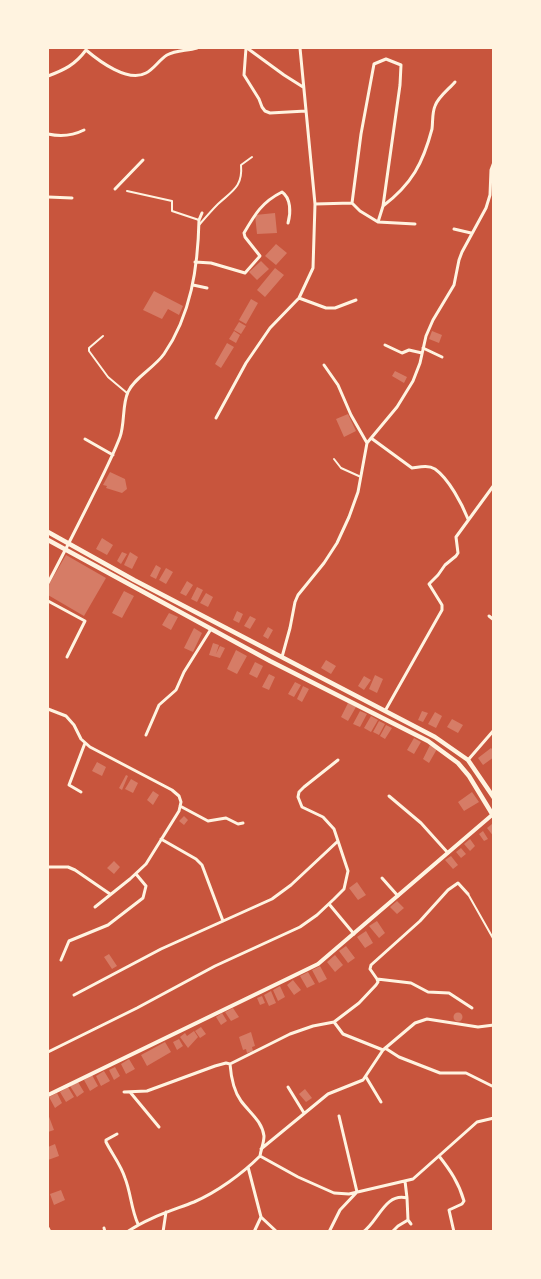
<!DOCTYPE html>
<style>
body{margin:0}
#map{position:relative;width:541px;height:1279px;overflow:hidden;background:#c8553d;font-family:Mulish,sans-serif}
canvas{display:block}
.frame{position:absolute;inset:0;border:49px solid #fff3e0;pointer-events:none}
</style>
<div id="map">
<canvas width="541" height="1279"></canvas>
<div class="frame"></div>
</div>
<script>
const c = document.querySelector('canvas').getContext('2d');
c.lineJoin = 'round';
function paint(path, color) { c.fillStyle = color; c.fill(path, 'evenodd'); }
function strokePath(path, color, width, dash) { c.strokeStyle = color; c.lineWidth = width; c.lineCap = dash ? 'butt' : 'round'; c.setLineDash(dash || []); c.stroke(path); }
paint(new Path2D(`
 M275 213 277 233 257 234 255 215Z
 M276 244 287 253 276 265 265 256Z
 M261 261 269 269 257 280 249 272Z
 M275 268 284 275 265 297 257 290Z
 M154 291 183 306 179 315 168 309 162 319 143 310Z
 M251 299 258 303 246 324 239 320Z
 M239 322 246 326 241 334 234 330Z
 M234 331 240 335 236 343 229 339Z
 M432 331 442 335 439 343 429 339Z
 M227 343 234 347 221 368 215 364Z
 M395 371 407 377 404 383 392 376Z
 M348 414 356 431 344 437 336 419Z
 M110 472 125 479 127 489 122 493 106 488 107 486 103 485Z
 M102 538 113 545 107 555 96 549Z
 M122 552 127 554 121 564 117 561Z
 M130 552 138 557 132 569 124 565Z
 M66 555 106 578 84 616 48 595V586Z
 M156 565 161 568 156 579 150 576Z
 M166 568 173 572 166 584 159 580Z
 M187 581 193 585 186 596 180 593Z
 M197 587 203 590 197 602 191 599Z
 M124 591 134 596 122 618 112 613Z
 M206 593 213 597 208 607 200 603Z
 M237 611 243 614 239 623 233 620Z
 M169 613 178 617 171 630 162 625Z
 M250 616 256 619 250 629 244 626Z
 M268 627 273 630 268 639 263 636Z
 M194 628 202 633 193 652 184 648Z
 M213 643 219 645 216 654 220 646 225 648 220 658 209 655Z
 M236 650 247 656 237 674 227 669Z
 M326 660 336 666 331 674 321 668Z
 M255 662 263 666 257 678 249 674Z
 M269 674 275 677 269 690 262 687Z
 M375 675 383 679 377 693 369 689Z
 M364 676 371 680 364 690 358 686Z
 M295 682 301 685 294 697 288 694Z
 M303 686 309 689 302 702 297 699Z
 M348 703 356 707 348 721 341 717Z
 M360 711 367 714 360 727 353 724Z
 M422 711 428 713 423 722 418 720Z
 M435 712 442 716 436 728 428 724Z
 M371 716 378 720 371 732 364 728Z
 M452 719 463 725 458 733 447 727Z
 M379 721 385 724 379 735 373 732Z
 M386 725 392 728 385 739 380 736Z
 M414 738 421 742 414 754 407 750Z
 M430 745 437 749 429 763 423 759Z
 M491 748 494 751V757L483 765 478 758Z
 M97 762 106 767 102 776 92 771Z
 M126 775 128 776 122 790 119 788Z
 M131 779 138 783 133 793 125 789Z
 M153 791 159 795 153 805 147 800Z
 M472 792 479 802 464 811 458 802Z
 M184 816 188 820 184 825 179 821Z
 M492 824 494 826V837L487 828Z
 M483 831 488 839 484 841 479 834Z
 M470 839 475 846 470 851 464 844Z
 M461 848 466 854 461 858 456 852Z
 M451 856 458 865 453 869 445 860Z
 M114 861 120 867 114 874 107 868Z
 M357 882 366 895 358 900 349 888Z
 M397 901 404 908 397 914 390 907Z
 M377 921 385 933 379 938 369 926Z
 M366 931 373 943 365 948 357 937Z
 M346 946 355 958 348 963 339 951Z
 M109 954 117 966 112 969 104 957Z
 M335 955 343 965 335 972 327 962Z
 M320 966 327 979 319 983 312 970Z
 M308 972 315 984 307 988 300 976Z
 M293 980 301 990 294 995 287 985Z
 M280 986 285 997 278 1001 273 990Z
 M271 991 276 1003 269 1006 264 995Z
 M262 996 265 1003 260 1005 257 998Z
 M233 1008 239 1017 231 1021 225 1012Z
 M453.5 1017a4.5 4.5 0 1 1 9 0a4.5 4.5 0 1 1-9 0Z
 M222 1013 227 1021 221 1025 216 1017Z
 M201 1027 206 1034 200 1038 195 1031Z
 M194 1031 198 1037 188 1048 180 1037 185 1033 187 1036Z
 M251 1032 255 1046 252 1047 253 1051 247 1053 246 1049 243 1050 239 1037Z
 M179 1039 183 1046 177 1050 173 1042Z
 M165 1042 171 1052 147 1066 141 1055Z
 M129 1059 135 1069 126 1074 121 1064Z
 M115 1067 120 1076 114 1080 109 1070Z
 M104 1071 110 1081 101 1086 96 1076Z
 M92 1075 98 1086 90 1091 84 1080Z
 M78 1082 84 1092 77 1097 70 1086Z
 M68 1087 74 1097 66 1102 60 1092Z
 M305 1089 312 1098 306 1102 299 1094Z
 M57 1093 62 1103 55 1108 49 1097Z
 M48 1114 54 1130 48 1132Z
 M55 1144 59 1156 48 1160V1147Z
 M61 1190 65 1200 54 1205 50 1194Z`), '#d67c66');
strokePath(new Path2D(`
 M127 191 172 201V211L199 220
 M199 225C205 218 211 211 218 204 232 191 243 187 241 165L252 157
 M103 336 89 348V351L108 377 127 393
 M334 459 341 468 361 477
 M468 894 494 940`), '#fff3e0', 2);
strokePath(new Path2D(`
 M246 48 244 75 259 99 262 107 265 111 270 113 306 111
 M247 48 284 75 303 87
 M48 76C64 70 75 65 86 50 99 61 128 83 146 73 154 69 159 60 167 55 176 50 187 51 197 48
 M48 134C61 137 72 136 84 130
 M115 189 143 160
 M48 197 72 198
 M352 203 361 134 374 64 386 59 401 65 400 85 383 206 378 222
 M315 204 352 203 360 211 378 222 415 224
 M383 206C412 184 423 163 432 129 433 121 432 113 435 106 438 97 449 89 455 82
 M454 229 471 233
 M195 262 211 263 245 273 260 256 245 237 244 233C255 214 262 202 282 192 291 198 291 213 288 223
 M193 285 207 288
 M299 298 326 308H335L356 300
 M385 345 402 353 409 350 422 353
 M423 348 442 357
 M324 365 338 385 351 415 367 443
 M216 418 246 363 270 328 299 298 313 268 315 204 300 48
 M371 438 412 468C420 467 428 465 435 469 449 479 462 504 468 519
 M85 439 113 455
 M48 583C63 555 77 527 91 499 101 479 112 458 120 437 125 423 122 405 128 392 134 378 154 368 164 354 191 315 198 267 199 220L202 213
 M48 601 85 621 67 657
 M489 616 494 620
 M282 657 290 628 295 602 298 595 324 563 337 543 349 517 358 492 367 443 397 407 413 381 420 363 426 336 433 320 454 285 459 260 462 252 486 208 490 195 491 170 494 162
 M48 709 66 716 74 725 81 739 90 747 172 790 179 796 181 802 179 811 146 864 130 879 95 907
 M385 711 442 610V605L429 584 438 575 445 565 456 556 458 553 456 537 494 485
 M146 735 159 705 176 690 184 672 211 629
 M468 760 494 730
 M81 792 69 785 85 743
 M389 796 421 823 448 853
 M180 806 208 821 226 818 238 824 243 823
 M161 839 196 859 202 865 223 921
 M48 867H68L75 870 110 894
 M382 878 398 896
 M329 904 354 934
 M61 960 69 941 108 925 143 898 146 886 136 874
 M377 979 370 969 371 965 420 921 448 890 458 883 468 894
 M377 979 411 983 428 992 449 993 472 1008
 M74 995 161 949 272 899 291 885 338 841
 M334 1022 343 1034 383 1050
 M385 1048 399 1057 440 1073H466L494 1087
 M48 1052 137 1008 215 966 300 927 317 915 334 899 344 889 348 871 334 829 323 817 302 807 298 797 299 792 304 787 338 760
 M366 1077 381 1102
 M288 1087 304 1113
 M124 1092 147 1091 215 1066 226 1063 230 1064
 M130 1092 159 1127
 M117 1134 106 1140V1142C112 1154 121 1165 125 1178 131 1193 131 1209 138 1224
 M261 1149 328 1094 363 1080 383 1050 415 1023 427 1019 478 1027 494 1025
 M260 1156C261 1149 264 1143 264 1136 262 1121 250 1113 241 1101 233 1090 231 1077 230 1064L290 1034 313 1026 334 1022 359 1003 376 985 378 982 377 979
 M260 1156 298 1177 334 1193 349 1194 413 1179 477 1122 494 1118
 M439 1156C450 1170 459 1183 464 1201L462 1204 449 1210 454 1232
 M248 1167 261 1217 277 1232
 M405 1181 407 1198
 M48 1228 50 1232
 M104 1228 105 1232
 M127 1232C147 1218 171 1211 194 1202 217 1192 242 1174 260 1156
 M163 1232 166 1212
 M254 1232 261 1217
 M329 1232 340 1210 357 1192 339 1116
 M363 1232C378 1222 385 1192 407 1198L408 1220 411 1224
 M392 1232 398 1226 408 1220`), '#fff3e0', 3);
strokePath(new Path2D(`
 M48 1095 318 964 492 815`), '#fff3e0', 4);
strokePath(new Path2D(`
 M48 532 134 580 435 737 468 760 494 798
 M48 540 270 661 428 741 458 763 469 776 494 817`), '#fff3e0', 4.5);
</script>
